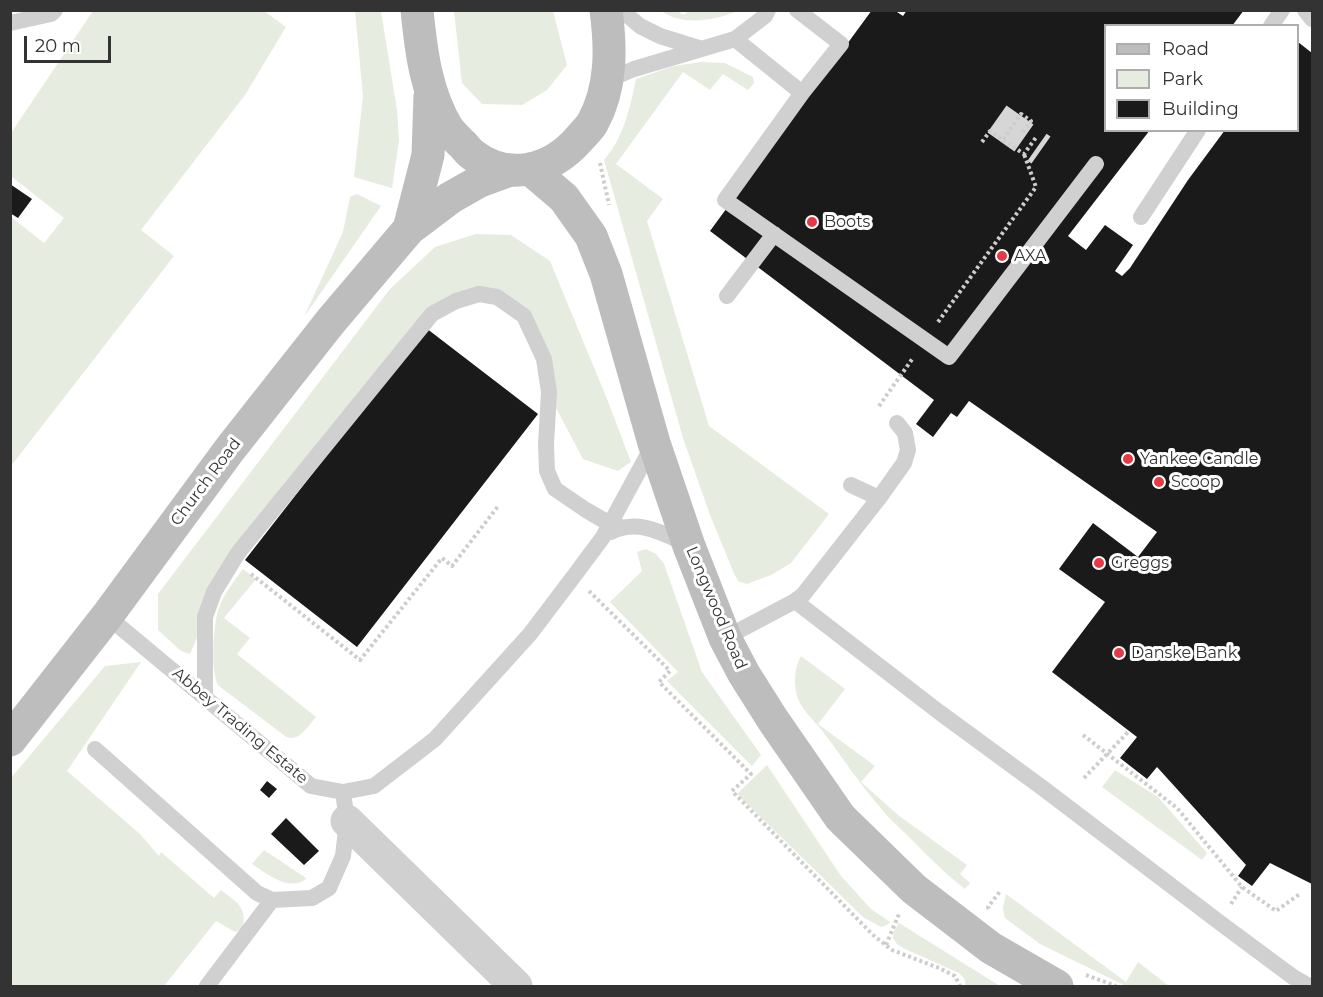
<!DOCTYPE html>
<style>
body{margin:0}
#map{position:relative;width:1323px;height:997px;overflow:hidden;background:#fff;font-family:Montserrat,sans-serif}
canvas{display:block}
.frame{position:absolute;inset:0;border:12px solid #333;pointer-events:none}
.legend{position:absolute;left:1104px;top:24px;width:195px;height:108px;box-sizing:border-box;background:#fff;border:2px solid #adadad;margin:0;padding:8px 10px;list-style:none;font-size:18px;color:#333}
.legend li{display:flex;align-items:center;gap:12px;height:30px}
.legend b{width:30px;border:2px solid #adadad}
.scale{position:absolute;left:24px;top:36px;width:87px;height:27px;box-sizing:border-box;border:3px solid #333;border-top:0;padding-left:8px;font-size:18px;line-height:21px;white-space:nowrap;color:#333;-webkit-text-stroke:4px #fff;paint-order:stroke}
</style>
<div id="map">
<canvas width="1323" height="997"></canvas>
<div class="frame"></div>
<ul class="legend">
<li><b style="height:8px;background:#bdbdbd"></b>Road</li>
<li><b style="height:16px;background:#e6ecdf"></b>Park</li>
<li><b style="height:16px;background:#1a1a1a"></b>Building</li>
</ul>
<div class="scale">20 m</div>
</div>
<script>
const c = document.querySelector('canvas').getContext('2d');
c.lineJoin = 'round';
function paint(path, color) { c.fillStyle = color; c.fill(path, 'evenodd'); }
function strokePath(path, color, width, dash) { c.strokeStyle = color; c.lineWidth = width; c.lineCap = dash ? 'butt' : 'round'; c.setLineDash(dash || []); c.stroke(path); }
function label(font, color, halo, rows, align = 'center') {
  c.font = font + ' Montserrat,sans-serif'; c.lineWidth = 6; c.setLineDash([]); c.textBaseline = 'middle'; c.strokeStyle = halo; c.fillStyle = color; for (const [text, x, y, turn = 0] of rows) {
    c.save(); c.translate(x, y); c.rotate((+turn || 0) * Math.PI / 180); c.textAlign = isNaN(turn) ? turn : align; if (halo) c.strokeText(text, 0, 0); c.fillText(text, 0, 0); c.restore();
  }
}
paint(new Path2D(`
 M93 11H264L286 27 245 95 141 230 174 256 11 466V217L44 243 64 218 11 176V133Z
 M355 11H381L397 110 399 140 392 188 354 177 363 96Z
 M454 11H553L567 65 547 90 522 105 482 104 462 83Z
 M661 11H677L684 15 688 11H737C714 21 682 26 661 11Z
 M701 62 725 63 753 77 754 83 748 90 723 74 710 90 683 72 616 164 663 199 647 221 709 426 829 514 791 563 771 575 747 584 738 581 733 571 710 515 683 438 604 160C624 137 630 108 636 79L674 66Z
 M357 194 381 206 304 317 343 232 350 197Z
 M476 234 511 235 550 261 607 399 631 462 618 471 583 459 555 406 524 316 497 297 427 308 233 555 190 654 181 651 158 630V594L390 289 435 247Z
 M646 549 656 554 664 564 702 672 761 755 752 766 667 681 678 672 610 602 642 571 637 552Z
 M243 569 256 579 224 618 250 638 237 654 316 717C308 726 298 744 285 736L219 686C210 675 213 622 219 608 224 594 234 581 243 569Z
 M801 656 845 689 818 724 875 766 861 782 898 815 967 865 960 874 970 883 965 889C944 873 926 854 908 836 898 826 887 817 879 806 859 783 842 757 824 733 815 721 802 711 797 696 794 683 794 668 801 656Z
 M141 662 67 771 140 834 159 856 161 852 214 898 221 890C237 903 247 906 243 929L235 932 216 921 164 986H11V778L105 666Z
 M767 765 841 876 871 909 890 922 887 925 881 927 863 917 737 794Z
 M1115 770 1158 797 1207 853 1202 860 1102 787Z
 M264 850 306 878V879C289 892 267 874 252 864Z
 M1006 894 1126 982 1138 962 1169 986 1124 985 1040 944 1005 918 1003 908Z
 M899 923 1000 986H966L964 978 959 973 905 949 897 944 893 938 894 931Z`), '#e6ecdf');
paint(new Path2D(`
 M872 10H894L903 16 907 10H1244L1232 26H1106V130H1150L1068 236 1086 250 1105 225 1133 245 1115 271 1122 276 1130 268 1188 180 1225 130H1298V42L1312 53V884L1270 863 1252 886 1238 876 1246 865 1157 767 1147 779 1120 758 1137 737 1052 672 1105 602 1059 569 1093 523 1138 557 1157 532 969 401 957 417 951 413 933 437 916 424 934 400 710 231Z
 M10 184 32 199 18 218 10 213Z
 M426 328 538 414 357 647 245 560Z
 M267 781 277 789 269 798 260 790Z
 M286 818 319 851 304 865 271 834Z`), '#1a1a1a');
strokePath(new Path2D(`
 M997 119 1041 150`), '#d6d6d6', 33, [33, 16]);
strokePath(new Path2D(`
 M1003 140 1024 154 1037 136
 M982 142 990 131 1003 140 1021 114 1031 121 1023 132
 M600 163 609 205
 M938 322 1036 187 1024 154
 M879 406 913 358
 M251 574 360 660 442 558 452 566 499 505
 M589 591 670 671 659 682 751 774 732 791 873 935 892 950 939 968 955 976 960 986
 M1083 735 1177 808 1242 887 1276 911 1301 893
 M1084 778 1129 731
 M1231 904 1242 887
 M989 909 988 907 1001 890
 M886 945 899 914
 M1086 975 1116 986`), '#cdcdcd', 4, [3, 3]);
strokePath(new Path2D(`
 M621 10 640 26 660 36 702 49
 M1305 10 1312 19
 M10 23 51 14 55 10
 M1271 26 1282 10
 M735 39 802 93 841 44 797 10
 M608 80 634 69 735 39 765 16 768 10
 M802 93 725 200 949 357 1096 164
 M1141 217 1198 130
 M727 296 774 234
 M851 485 879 498
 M611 532C638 518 664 534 689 545
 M795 601 939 712 1044 789 1219 922 1293 977 1309 986
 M107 616 311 786 343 792 374 786 435 739 530 634 574 576 603 537 654 443
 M725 638 795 601 803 595 879 498 904 463 908 450 905 433 897 423
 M205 697V617L214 592 238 553 432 314 456 301 479 294 497 297 524 316 544 359 549 392 546 444 547 471 555 489 586 510 610 524 621 527
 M95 749 257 893 272 900 312 898 329 888 343 856 347 821 343 792
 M207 986 272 900`), '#d0d0d0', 16);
strokePath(new Path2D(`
 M347 821 516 986`), '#d0d0d0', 33);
strokePath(new Path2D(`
 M417 10C421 51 426 93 448 129 451 133 456 138 460 142 465 146 468 152 473 155 508 182 551 171 579 139 583 134 590 128 593 122 612 87 611 48 606 10
 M530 169 564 198 591 236 606 274 654 443 689 546 725 638 744 674 773 720 840 817 846 823 914 889 991 948 1057 986
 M409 229 428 155 430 96
 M10 740 107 616 230 449 331 321 409 229 450 198 480 181 510 170`), '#bdbdbd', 33);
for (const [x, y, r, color] of [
 [812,222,6,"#e63946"],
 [1002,256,6,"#e63946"],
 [1128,459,6,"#e63946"],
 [1159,482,6,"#e63946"],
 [1099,563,6,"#e63946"],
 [1119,653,6,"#e63946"]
]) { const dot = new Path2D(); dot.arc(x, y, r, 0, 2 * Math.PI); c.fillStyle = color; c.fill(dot); strokePath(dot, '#fff', 2); }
label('16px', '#333', '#fff', [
 ["Boots",824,222],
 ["AXA",1014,256],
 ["Yankee Candle",1140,459],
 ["Scoop",1171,482],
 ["Greggs",1111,563],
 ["Danske Bank",1131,653]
], 'left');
label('16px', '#333', '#fff', [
 ["Church Road",206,482,-53],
 ["Longwood Road",716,608,67],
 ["Abbey Trading Estate",240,726,40]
]);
</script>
